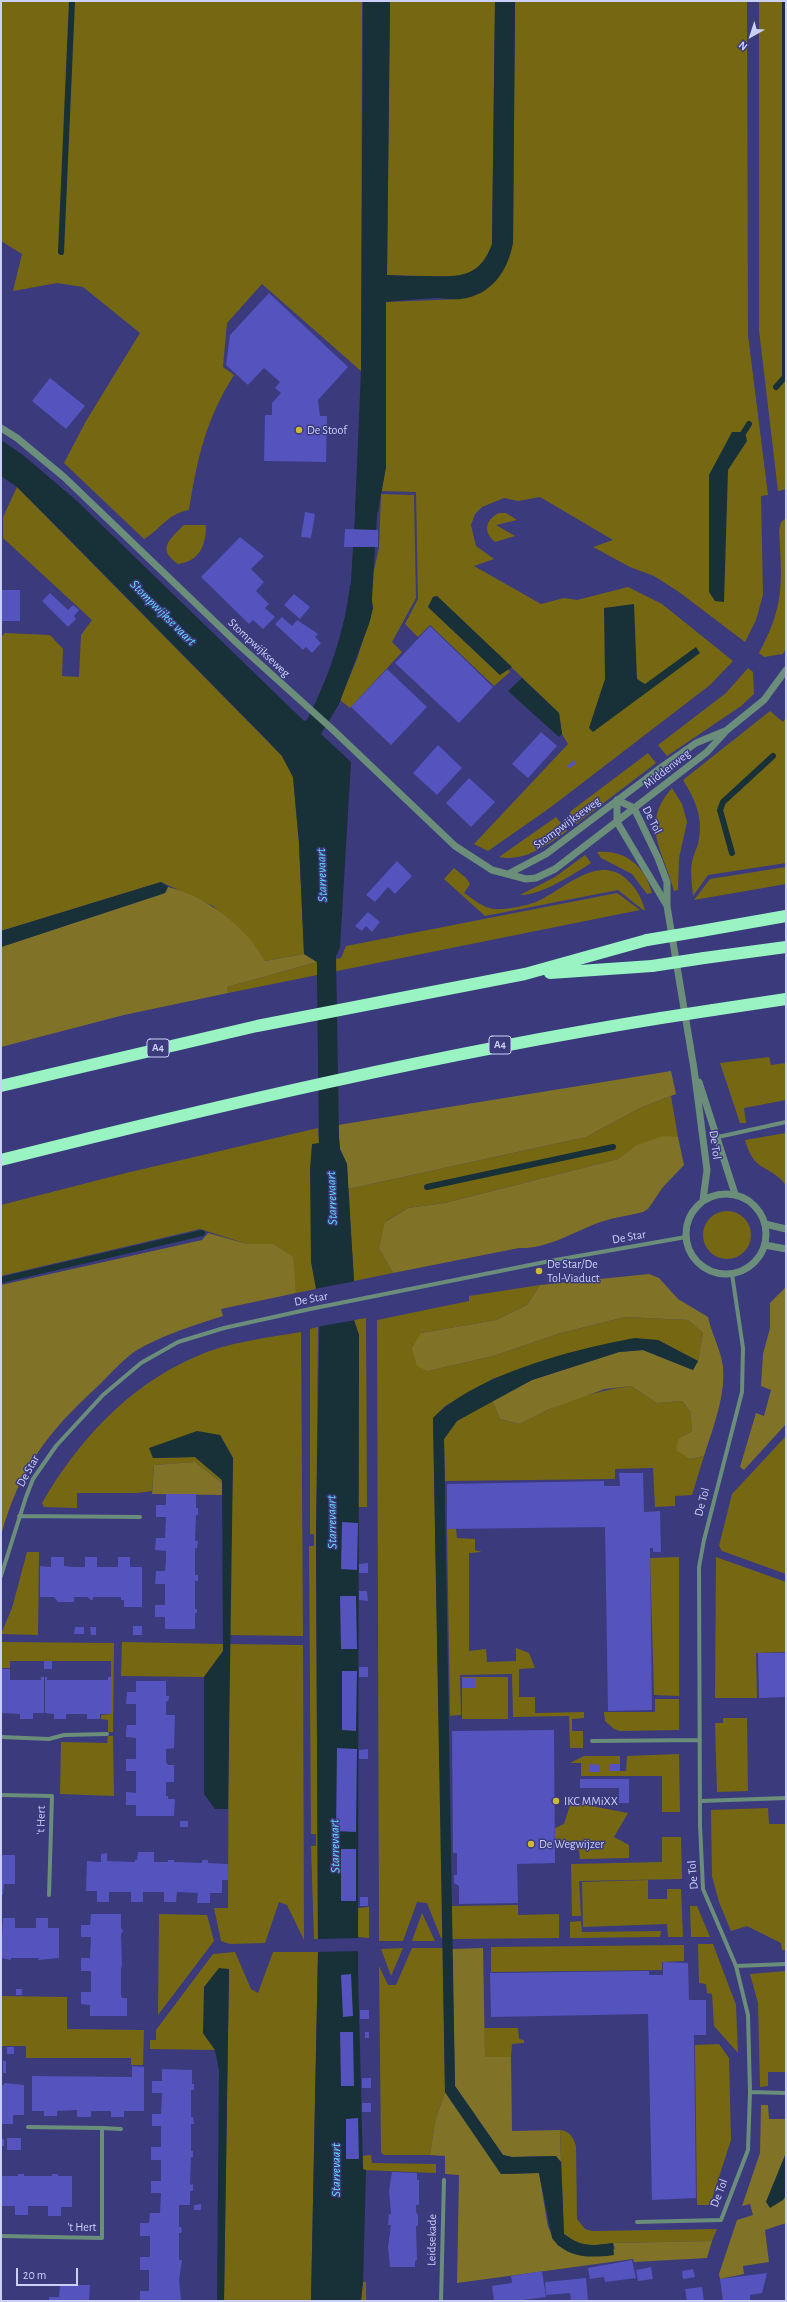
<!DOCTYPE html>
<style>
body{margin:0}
#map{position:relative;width:787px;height:2302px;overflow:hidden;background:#3a3a7d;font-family:"Alegreya Sans",sans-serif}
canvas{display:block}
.frame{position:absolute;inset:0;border:2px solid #cbd0f8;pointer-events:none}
.north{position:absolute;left:731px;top:16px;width:40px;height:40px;-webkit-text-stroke:3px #3a3a7d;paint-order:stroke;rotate:219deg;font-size:11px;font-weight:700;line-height:16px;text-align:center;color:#cbd0f8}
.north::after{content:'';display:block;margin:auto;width:14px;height:18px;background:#cbd0f8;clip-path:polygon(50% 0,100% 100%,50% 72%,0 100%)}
.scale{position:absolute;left:16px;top:2268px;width:62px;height:18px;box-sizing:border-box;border:2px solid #cbd0f8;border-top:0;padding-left:5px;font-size:12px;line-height:14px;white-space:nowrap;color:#cbd0f8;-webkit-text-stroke:3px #3a3a7d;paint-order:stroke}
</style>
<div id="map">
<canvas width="787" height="2302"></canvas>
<div class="frame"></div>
<div class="north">N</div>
<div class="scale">20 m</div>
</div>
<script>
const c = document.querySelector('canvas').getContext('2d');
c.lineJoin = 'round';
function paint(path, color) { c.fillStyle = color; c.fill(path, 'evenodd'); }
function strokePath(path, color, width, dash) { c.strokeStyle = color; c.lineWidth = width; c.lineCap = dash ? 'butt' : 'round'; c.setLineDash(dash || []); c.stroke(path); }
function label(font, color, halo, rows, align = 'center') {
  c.font = font + ' "Alegreya Sans",sans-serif'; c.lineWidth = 3; c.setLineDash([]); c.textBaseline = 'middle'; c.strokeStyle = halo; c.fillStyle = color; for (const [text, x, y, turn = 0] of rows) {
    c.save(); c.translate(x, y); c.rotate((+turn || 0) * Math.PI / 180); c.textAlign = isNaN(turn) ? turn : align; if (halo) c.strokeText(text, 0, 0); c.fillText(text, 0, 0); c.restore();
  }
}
paint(new Path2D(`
 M1 1H362L361 371 262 284 227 323 223 367 234 375C206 419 197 459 189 510 167 514 162 528 144 539L64 463 86 421 140 333 83 287 57 283 13 291 22 254 1 241Z
 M390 1H495L492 244C486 262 476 272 457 277L387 275Z
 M515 1H747L748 335 768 495 761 496 763 595 756 620 745 642 679 592 654 576 630 567 593 547 613 540 540 497 518 501 504 498 482 507 475 514 471 525 476 546 494 559 474 566 541 604 564 598 577 600 628 587 662 604 733 661 710 685 551 807 488 851 474 844 568 744 562 734 559 713 437 596 433 597 428 607 500 675 508 669 510 672 494 686 430 625 418 637 405 624 418 599 416 492 381 491 386 467V302L461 299 513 243Z
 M759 1H786V489L778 491 759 330Z
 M17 487 282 756 293 777 299 843 304 954 265 961 248 938 213 906 161 882 1 931V637L5 633 50 635 63 649 62 676 79 677 81 635 92 620 3 538V517Z
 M381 494 414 495 416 598 392 642 402 652 350 708 340 700 357 659 373 608 370 587 379 548Z
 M499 513H506L517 520 496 525 515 536 495 542C483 532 485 520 499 513Z
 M786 518V648L783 654 764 657 759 653C785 605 782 582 779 530L781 522Z
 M184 525H206C206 545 200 561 178 564 156 549 170 539 184 525Z
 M748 668 753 672 754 694 741 706 667 756 658 745 726 693Z
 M770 711 783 722 786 717V863L708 875 693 896C692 884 690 873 692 862 693 856 696 850 698 844 704 819 696 801 683 780Z
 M648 753 656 763 576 824 569 815 571 811Z
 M672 788 682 804 687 822 679 858 678 890 674 891C664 851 639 825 672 788Z
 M556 817 567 831C547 845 525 862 499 857Z
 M597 852C625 849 645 866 652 893L647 894 632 874 601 858Z
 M585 855 591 863C574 874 540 896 520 895L555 877Z
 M786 867V884L694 900 710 879Z
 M454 868 466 878 470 884 464 893C473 899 483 908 494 909 506 910 525 906 536 902 562 891 595 855 624 877 635 886 641 896 645 910H643L618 890 485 916 444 879Z
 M617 893 640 910 228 993 227 987 317 962 341 958 346 946Z
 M769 1057 771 1065 786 1063V1100L744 1108 746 1123H740L720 1063Z
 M671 1096 678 1137C654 1136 637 1145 618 1159L445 1203 408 1208 386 1221 379 1248 393 1273 354 1281 348 1189 586 1137 642 1107Z
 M318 1128 319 1143 316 1289 296 1293 292 1257 274 1244H247L200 1229 1 1276V1205L126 1173Z
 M786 1133V1185C768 1163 754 1173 745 1140Z
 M703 1235a24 24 0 1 1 48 0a24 24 0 1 1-48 0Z
 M540 1285 527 1305 496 1320 421 1333 428 1371 493 1356 561 1333 625 1317 688 1320 703 1333 698 1361 658 1340 494 1378 445 1406 433 1418 443 1938H441L427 1903 417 1902 403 1941H379L377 1320 469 1301V1296Z
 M366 1318 367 1507H358L359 1335 354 1320Z
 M318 1327 316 1547 318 1939H314L311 1846H316V1834H311L309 1546H314V1534H310V1329Z
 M301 1332 303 1636 229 1635 233 1458 220 1435 153 1458 195 1457 222 1480V1483L195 1462 154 1465 152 1491 137 1493H77V1508L44 1507 42 1503C78 1441 128 1386 195 1357 228 1342 266 1338 301 1332Z
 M631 1386 657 1403 682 1401 690 1411 692 1431 679 1438 690 1459 704 1456 692 1495 675 1496V1506L655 1507 653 1468 615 1469V1479L445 1481 444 1439 457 1421 492 1400 500 1419 519 1424C554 1405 591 1391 631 1386Z
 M786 1436V1574L722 1551 719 1546 732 1494Z
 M447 1529H456L457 1538 475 1539V1550L482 1552 469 1553V1651L486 1649 487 1662 516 1661V1648L529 1653 535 1668 519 1669V1697H535V1713L584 1712V1718L572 1719V1731H583V1748H570L569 1716 513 1717 512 1674 460 1675 461 1715 450 1716Z
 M27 1552H39L38 1635 1 1634 12 1608Z
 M679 1557V1696L654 1695 650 1558Z
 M716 1557 786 1582V1652L756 1653 757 1698H715Z
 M1 1642 114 1643 113 1732H108V1720L101 1719V1715L111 1714V1661H10V1668H1Z
 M122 1642 223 1644V1651L204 1677 121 1676Z
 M229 1644 303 1645 304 1940 287 1905 279 1902 265 1943 230 1944 221 1941 214 1908H228Z
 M462 1677H508V1719H462Z
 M655 1699H679V1730L620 1731 614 1729 605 1721 604 1712H655Z
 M723 1718H747L748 1791 717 1792 715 1723H723Z
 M108 1736H113L114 1796 60 1794 61 1742 107 1743Z
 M679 1754 680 1812H662V1776H581V1763H570L584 1756H620V1771H626L627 1756Z
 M571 1802 628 1813 614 1837 629 1845V1858L580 1859 579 1850 555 1847V1828L564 1824Z
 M768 1808 769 1824H786V1950H782L781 1943 747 1926 731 1931 719 1902 712 1876 711 1810Z
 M662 1837H681L682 1879 579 1881 581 1916H572L571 1864 662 1862Z
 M648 1880V1899H667V1889H681L683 1937H668L667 1924 583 1927 582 1882Z
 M518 1905V1915L559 1914V1938L452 1939V1906Z
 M690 1906H697L710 1937H691Z
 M369 1907V1938L358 1937V1908Z
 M422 1913 435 1941H412Z
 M159 1914 207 1915 214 1941 158 2015Z
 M581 1921 582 1932 661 1931 660 1937 570 1938V1922Z
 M698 1944H713L736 2005 738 2053 714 2026 712 1994 707 1993 706 1984 699 1983Z
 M684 1945V1961L662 1962V1970L491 1972V1947Z
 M403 1948 391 1976 381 1949Z
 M412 1948H443L445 2092 435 2122 430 2155H384L381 2152 379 1966 388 1985H396Z
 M235 1952 251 1989 258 1993 273 1952H318L311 2301H224L229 1969 203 2033 215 2050 150 2049V2040H156V2030L213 1954Z
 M786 1971V2072H768V2086L760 2087 758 2003 750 1974Z
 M1 1996 67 1997V2029L144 2030 143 2065H131V2058H26V2046H1Z
 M484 2028H518L519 2039 524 2040V2043L512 2044 511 2057H485Z
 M719 2044 729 2058 731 2140 710 2205H697L695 2045Z
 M560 2130C570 2131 573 2137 576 2146L577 2219 585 2229 592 2231 717 2229 712 2241 613 2243 589 2246 579 2244 564 2234Z
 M371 2155 372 2163 436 2164V2173L363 2170 362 2156Z
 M363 2282H366V2301H361Z`), '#766812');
paint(new Path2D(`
 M168 887C206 896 246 927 265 961L304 954 317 962 227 987 228 993 124 1015 1 1047V947L165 893Z
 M671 1071 676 1094 642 1107 586 1137 348 1189 347 1164 340 1149 338 1125Z
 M663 1136 678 1137 684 1165 663 1187 648 1209 643 1212C627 1216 610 1218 595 1224 571 1234 545 1249 519 1248L393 1273 379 1248 385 1222 408 1208 445 1203 618 1159 637 1145Z
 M208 1233 247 1244H274L293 1257 296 1293 221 1309 223 1316C195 1325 153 1338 130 1355 119 1364 108 1376 97 1387 47 1433 20 1468 1 1535V1285L202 1240Z
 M649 1274 659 1278 678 1299 708 1317C711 1332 719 1346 722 1361 728 1390 713 1428 704 1456L690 1459 676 1450 679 1438 692 1431 690 1411 682 1401 657 1403 631 1386 605 1389 547 1410 519 1424 500 1419 492 1400 532 1380 619 1352 643 1350 693 1370 698 1361 703 1333 688 1320 625 1317 561 1333 493 1356 428 1371 417 1366 412 1348 421 1333 496 1320 527 1305 540 1285Z
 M786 1287V1424L744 1470 740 1467 756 1413 764 1416 771 1390 761 1386 763 1354 770 1328V1303Z
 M195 1462 222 1483V1495L152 1494 154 1465Z
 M483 1948 485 2057H511L512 2131 560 2130 561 2162 555 2156 512 2157 503 2155 455 2086 452 1949Z
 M445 2092 501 2174 539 2173 548 2227 558 2246 615 2249 613 2243 712 2241 707 2258 634 2262 633 2259 457 2283 459 2175 445 2174V2156L430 2155 435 2122Z
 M761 2105H768L769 2119H786V2153L766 2202 783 2200 786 2195V2223L765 2230 769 2262 743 2266 744 2274 720 2279 719 2274 737 2220 753 2215 750 2204 742 2206 760 2153Z`), '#807327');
paint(new Path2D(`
 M363 1H390L387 275C400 276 414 276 427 276 459 277 480 278 492 244L495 1H515L513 243C508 271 491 296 460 299 452 300 444 298 436 298 419 299 402 300 386 302V467L378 512H355L361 371Z
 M732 432H740L746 436 747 441 728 470 724 602 715 601 709 592V475Z
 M1 440 23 455 77 501 304 721 307 720C328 679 345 631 350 585L370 587 373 608 369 624 339 704 321 734 351 762 340 947 336 956 339 1138 340 1149 347 1164 354 1281V1320L359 1335 358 1971 363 2169 366 2170 363 2282 361 2301H311L318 1952 316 1534 320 1288 316 1289 311 1262 310 1169 312 1144 319 1143 317 976V962L304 954 299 843 293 777 282 756 267 740 65 535 17 487 1 476Z
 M437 596 512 667 500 675 428 607 433 597Z
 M634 604 637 679 645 684 696 647 700 653 593 732 589 728 605 679 604 608Z
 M522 678 559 713 562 734 559 737 508 691Z
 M161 882 168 887 165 893 1 947V931Z
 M635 1338 658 1340 698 1361 693 1370 643 1350 619 1352 532 1380 457 1421 444 1439 455 2086 503 2155 512 2157 556 2156 561 2162 564 2234C580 2247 593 2246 613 2243L614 2255C591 2258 567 2259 552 2238L539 2173 501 2174 445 2092 433 1418C477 1374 574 1349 635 1338Z
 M197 1431 220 1435 233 1458 228 1809H215L204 1794V1677L223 1651 222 1480 195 1457 153 1458 149 1448Z
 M219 1968 229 1969 224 2301H217L219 2070 215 2050 203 2033 204 1987Z
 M786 2153V2195L783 2200 770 2208 766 2202Z`), '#183037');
paint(new Path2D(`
 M356 1281V1320L316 1327 317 1290 314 1289Z
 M360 1938V1951L316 1952V1939Z`), '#3a3a7d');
strokePath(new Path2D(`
 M61 252 72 1
 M776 387 785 377V1
 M739 440 749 424
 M732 853 720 810 723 802 773 756
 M427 1187 613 1147
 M1 1280 202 1233`), '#183037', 6);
strokePath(new Path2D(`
 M360 615 368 482`), '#183037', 22);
paint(new Path2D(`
 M269 293 348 367 318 400 320 416H327L326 462 264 461 265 415H272V403L281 393 275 388 280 382 264 368 248 385 226 365 230 335Z
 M50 378 85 406 66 429 32 401Z
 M305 512 315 514 311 538 301 537Z
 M345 529 378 530V547H344Z
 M240 537 264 556 251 569 264 582 256 591 269 604 265 608 275 617 263 629 253 620 249 624 201 577Z
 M1 590H20V621H1Z
 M50 593 68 610 73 605 79 610 74 616 76 619 68 627 42 601Z
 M294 594 310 607 300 619 284 605Z
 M282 617 292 626 297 620 318 634 315 637 321 643 312 653 306 647 303 650 275 624Z
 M430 626 493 687 459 723 395 663Z
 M387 669 427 707 391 745 351 707Z
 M541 732 557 746 528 778 512 764Z
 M438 745 462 768 437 795 413 773Z
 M574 760 576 764 569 768 567 766Z
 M469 778 495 802 471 827 446 803Z
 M397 861 412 876 395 894 388 887 375 902 366 895Z
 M368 912 380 922 372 932 366 926 362 931 355 926Z
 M619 1473H643L644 1512 660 1511 661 1552H653V1548H650L652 1710 608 1711 605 1527 447 1529V1484L604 1481V1486H620Z
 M166 1494H196V1508H198V1515H196L195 1541H198L197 1548H195V1575H198V1581H195V1609H197V1612L195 1614V1629H165V1617H155V1605H165V1584H155L156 1571H165L166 1561V1551L155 1550 156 1538H165L166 1517H156V1505H166Z
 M342 1522 358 1523 357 1570 341 1569Z
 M51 1557H64V1566L74 1567H85V1557H97V1567H118V1557H130V1567H142V1607H124V1600H121V1597H93V1600H91L87 1597H74V1602H58L54 1597H40V1566L51 1567Z
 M368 1563V1573H359V1564Z
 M359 1591H367L368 1601 359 1600Z
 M340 1596H356L357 1649H341Z
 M133 1626H142V1635H133Z
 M75 1627H84V1634H74Z
 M90 1627H96V1635H91Z
 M758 1653H786V1697L759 1698Z
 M44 1661H52V1669H44Z
 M359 1667H368V1677H359Z
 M1 1669H10V1680H41V1677H44V1713H33V1719H20V1714L1 1713Z
 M342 1671H357L356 1731 342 1730Z
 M45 1677H47V1680H108V1677H111V1714H100V1719H87V1714H66V1719H54V1714L45 1713Z
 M462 1678H475V1688H462Z
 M136 1681H166V1696H169V1698L168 1701 166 1702V1715H175L174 1748 166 1749V1762L168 1765H174V1782H166V1796H168V1799H175L174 1816H136V1805H126V1792L136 1793V1771H126V1759H136V1738L126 1737V1732L127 1725H136V1704H126L127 1692H136Z
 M554 1730 555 1863 517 1864 518 1903 459 1904V1886L454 1883V1875H457V1853H453L452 1731Z
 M337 1748 357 1749 356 1832 336 1831Z
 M368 1749V1759H359V1750Z
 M590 1764 600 1765V1772H590Z
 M610 1764H620V1771H610Z
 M580 1779H629V1803H619V1788H580Z
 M180 1821H188V1827H180Z
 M341 1849H356V1901H341Z
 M138 1852H154V1862H168V1860H174V1862L202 1863V1860H208V1863L228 1864V1880H222V1893H210V1903H197L198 1893 177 1892 176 1902H164V1892H143V1902H131V1892H109V1902H97V1891H86L87 1861 101 1862V1854L107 1853V1861L135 1862V1860H137Z
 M1 1855H15V1884H4L3 1895H1Z
 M360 1897H368V1906H360Z
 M91 1914H121V1928L123 1931 121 1934 122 1965 121 1968V1995L122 1998H127V2016H90V2005L81 2004V1992H91V1971H81V1958H90L91 1937H81V1925H90Z
 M3 1918H15V1928H36V1918H48V1928H59V1958L38 1960 39 1958H11V1960L1 1958Z
 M663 1962 688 1963 689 2000H706V2035H694L696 2198 652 2200 648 2014 491 2017 490 1973 649 1971V1975H663Z
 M351 1974 353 2016 343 2017 341 1975Z
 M16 1989H22V1995H16Z
 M360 2010H369V2019H360Z
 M340 2032H353L354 2086H341Z
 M365 2032H369V2038H365Z
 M7 2047H14V2054H7Z
 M3 2061H6V2073H3Z
 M132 2066 144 2067V2111H124V2117H111V2111H91V2117H77V2110L57 2111V2116H44V2111H32V2076L132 2077Z
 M162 2069 192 2070V2084H194V2090H191V2117H193L194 2124H191V2151H193V2157H191L190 2185 193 2184V2191H190V2205H179V2227H181L182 2230 181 2233H179V2260H182L179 2280 181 2300 140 2301V2291H149V2270H140V2257H150V2236H140V2223H149L150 2213H160L161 2193H151V2181H161V2160H151V2147H161V2126H152V2114H161L162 2093H152V2081H162Z
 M362 2078H371V2088H362Z
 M4 2083 24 2085V2115H13V2124H1V2085H4Z
 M362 2103H371V2112H362Z
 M358 2118 359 2159H346V2119Z
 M7 2138H21V2150H7Z
 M1 2139H4V2146H1Z
 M392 2172 417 2173V2180H419V2205H416V2212L418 2215V2226H416L417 2260 415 2261V2267H390L388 2247 391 2225H388L389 2214H391L389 2190Z
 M18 2174H24V2176H52V2174H58V2176H72V2207H61V2216H48V2206H28V2215H15V2206H1V2176H18Z
 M201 2204V2210H194V2205Z
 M632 2260 636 2278 605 2282 604 2277 590 2279 588 2268Z
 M651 2267 653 2279 638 2281 636 2270Z
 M693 2269 695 2277 683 2279 682 2271Z
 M542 2271 546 2297 515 2301H494L492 2286 512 2283 511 2276Z
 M767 2273 762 2293 750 2295V2301H723L720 2279Z
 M586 2278 588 2301H571L570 2293 546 2295 545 2282Z
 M60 2285H90L89 2301H49V2297H59Z
 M702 2287 704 2301H687L685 2289Z`), '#5553bd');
strokePath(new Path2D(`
 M718 1137 786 1122
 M19 1516 140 1517
 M1 1576 26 1497 33 1479 56 1446 103 1395 141 1363 178 1342 224 1328 310 1309 550 1261 686 1237
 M1 1737 49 1739 64 1735 107 1734
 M592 1741 700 1740
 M1 1795 52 1796 49 1895
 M701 1801 786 1798
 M736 1966 786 1964
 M750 2092 786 2093
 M102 2128 121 2129
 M637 2222 721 2220 748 2150 750 2092 748 2015 736 1966 703 1889 700 1825 699 1567 704 1540 742 1392 743 1348 732 1274
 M1 2236 102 2238V2128L28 2127
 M441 2301 444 2180`), '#6b8e7a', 4);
strokePath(new Path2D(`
 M1 428 17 438 64 477 239 645 331 728 455 846 492 870 526 879 536 878 555 869 707 752 727 730 764 700 786 670
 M617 800 634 808 658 858 667 882V906L694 1069 707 1170 703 1200
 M617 800V822L666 904
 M508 874 546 854 663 766 696 743 725 731
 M699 1082 735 1194
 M686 1234a40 40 0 1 1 80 0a40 40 0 1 1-80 0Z
 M765 1224 786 1229
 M765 1245 786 1249`), '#6b8e7a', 7);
strokePath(new Path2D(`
 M701 931 786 916
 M704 958 786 947
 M550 973 652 966
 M713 1010 786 999
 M1 1086 257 1026 525 974 647 940
 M1 1160C220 1105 438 1054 661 1018`), '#99f3c2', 12);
strokePath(new Path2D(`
 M647 940 701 931
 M652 966 704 958
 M661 1018 713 1010`), '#99f3c2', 12);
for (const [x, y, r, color] of [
 [299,430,4,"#ceb838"],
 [539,1271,4,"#ceb838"],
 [556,1801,4,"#ceb838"],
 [531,1844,4,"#ceb838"]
]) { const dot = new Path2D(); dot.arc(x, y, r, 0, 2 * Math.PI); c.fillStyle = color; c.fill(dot); strokePath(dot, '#3a3a7d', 1.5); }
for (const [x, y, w] of [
 [500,1045,22],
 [158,1048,22]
]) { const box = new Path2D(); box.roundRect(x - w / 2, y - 9, w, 18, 3); c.fillStyle = '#3a3a7d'; c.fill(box); strokePath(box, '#cbd0f8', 1); }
label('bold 11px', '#cbd0f8', null, [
 ["A4",500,1045],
 ["A4",158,1048]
]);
label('12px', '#cbd0f8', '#3a3a7d', [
 ["De Stoof",307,430],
 ["De Star/De",547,1264],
 ["Tol-Viaduct",547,1278],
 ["IKC MMiXX",564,1801],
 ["De Wegwijzer",539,1844]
], 'left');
label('12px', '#cbd0f8', '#3a3a7d', [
 ["Stompwijkseweg",259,648,43],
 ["Middenweg",667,769,-38],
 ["De Tol",652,820,63],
 ["Stompwijkseweg",567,823,-36],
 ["De Tol",715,1145,82],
 ["De Star",629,1237,-10],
 ["De Star",311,1299,-11],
 ["De Star",28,1471,-61],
 ["De Tol",702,1502,-75],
 ["'t Hert",41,1820,-89],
 ["De Tol",693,1875,-95],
 ["De Tol",719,2193,-69],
 ["'t Hert",82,2227],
 ["Leidsekade",432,2240,-89]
]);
label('italic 13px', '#67dcfe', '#3a3a7d', [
 ["Stompwijkse vaart",163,613,45],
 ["Starrevaart",322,875,-92],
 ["Starrevaart",332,1198,-92],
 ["Starrevaart",332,1522,-91],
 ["Starrevaart",335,1846,-91],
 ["Starrevaart",336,2170,-90]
]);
</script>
